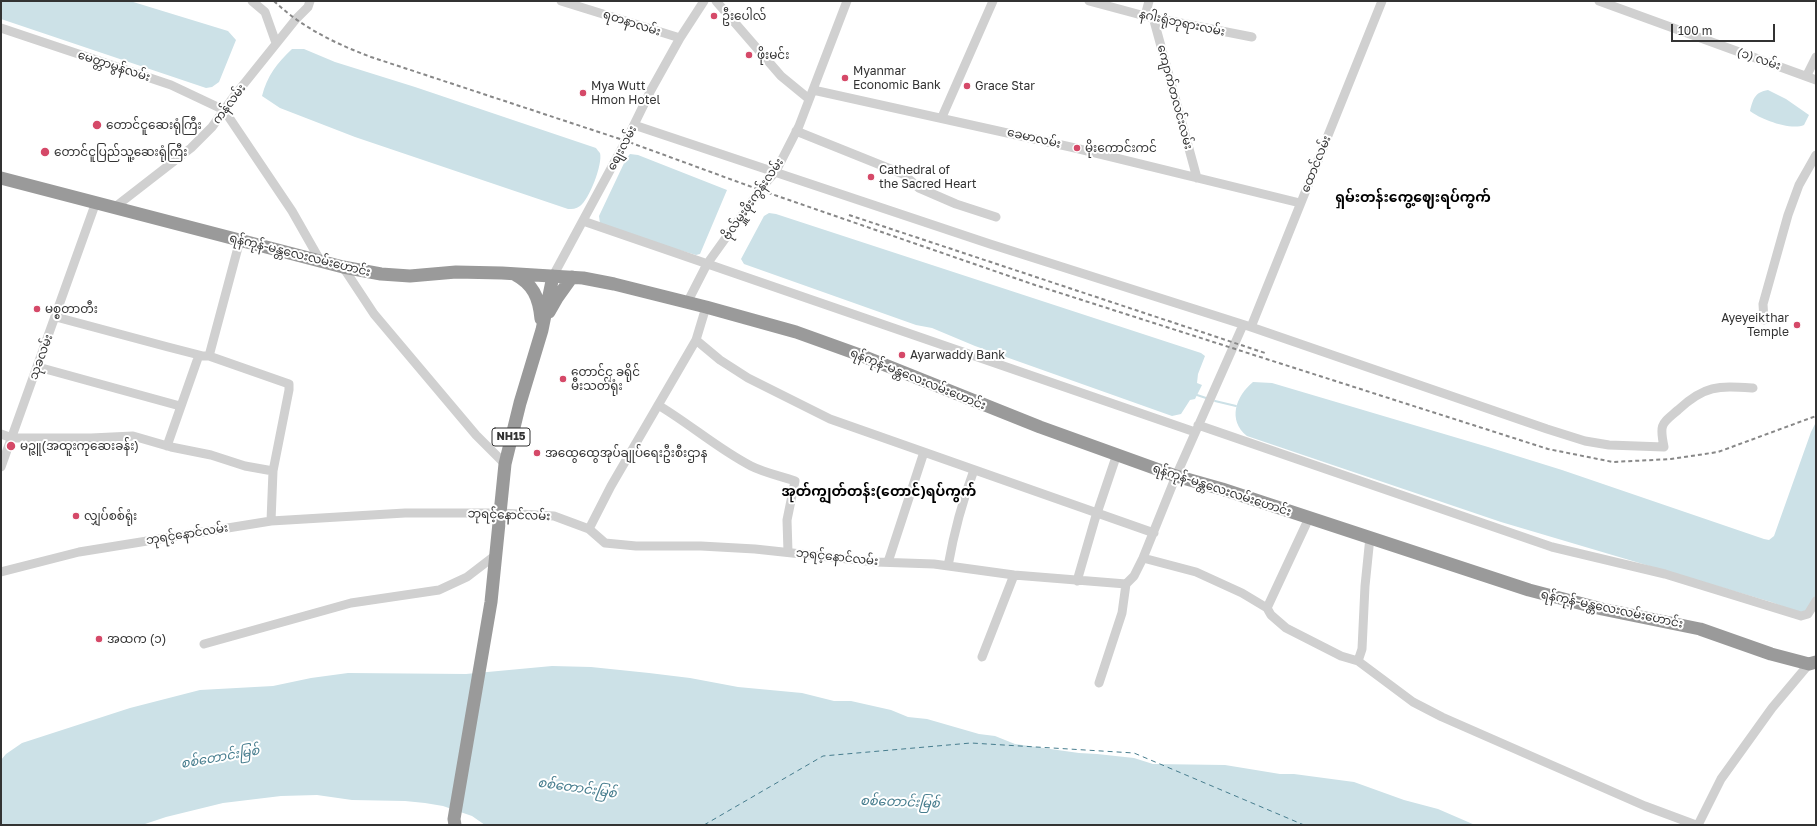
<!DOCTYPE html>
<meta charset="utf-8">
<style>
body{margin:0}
#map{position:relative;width:1817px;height:826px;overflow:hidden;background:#fff;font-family:"Golos Text",sans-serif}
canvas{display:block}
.frame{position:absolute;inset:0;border:2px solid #333;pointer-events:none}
.scale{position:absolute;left:1671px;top:24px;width:104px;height:18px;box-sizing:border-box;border:2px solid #333;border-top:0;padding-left:5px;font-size:12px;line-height:14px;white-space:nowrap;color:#333;-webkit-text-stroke:3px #fff;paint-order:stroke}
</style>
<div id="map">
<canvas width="1817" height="826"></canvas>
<div class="frame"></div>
<div class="scale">100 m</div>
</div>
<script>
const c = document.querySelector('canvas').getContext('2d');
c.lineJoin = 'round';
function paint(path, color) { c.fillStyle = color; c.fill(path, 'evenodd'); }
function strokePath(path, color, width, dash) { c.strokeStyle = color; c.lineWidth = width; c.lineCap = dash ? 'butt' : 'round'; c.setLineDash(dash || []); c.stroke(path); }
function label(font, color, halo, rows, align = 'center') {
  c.font = font + ' "Golos Text","Noto Sans Myanmar",sans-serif'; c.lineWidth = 4; c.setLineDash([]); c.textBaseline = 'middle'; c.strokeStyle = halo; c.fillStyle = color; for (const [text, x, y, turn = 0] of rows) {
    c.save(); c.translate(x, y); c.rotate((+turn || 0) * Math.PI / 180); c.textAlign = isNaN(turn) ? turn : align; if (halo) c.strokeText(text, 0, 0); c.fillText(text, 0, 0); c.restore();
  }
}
paint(new Path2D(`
 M1 1H130L228 31 236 40 219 82 212 87 206 88 1 19Z
 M292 49H304L335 62 415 87 596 148C596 148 599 152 600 153 603 164 589 200 580 206 576 209 572 209 568 209L355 137 280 108 262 96C267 76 277 63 292 49Z
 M1768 90 1786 99 1809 115 1804 125C1791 131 1760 119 1750 111 1753 99 1755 92 1768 90Z
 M630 154 638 155 727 190 700 254 696 255 606 228 600 224 599 216 626 159Z
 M769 213 776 214 1201 353 1205 356 1198 374 1197 383 1202 385 1195 399 1190 400 1181 414 1172 416 975 346 932 328 916 325 744 264 741 259 764 216Z
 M1253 382 1272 383 1488 447 1562 470 1764 539 1769 540 1774 536 1811 432 1816 422V594L1810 609 1801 613 1771 602 1501 522 1247 436C1227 420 1236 396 1253 382Z
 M552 666 591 667 649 673 690 678 738 687 802 693 834 701H851L891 710 908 717 927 719 979 734 995 736 1015 744 1079 753 1097 754 1134 758 1153 764 1225 765 1280 774H1294L1354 782 1404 800 1438 809 1475 825H485L472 816 443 806 425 803 405 801 352 800 317 795 281 796 223 803 166 817 142 825H1V760L6 754 22 743 130 708 200 690 273 686 311 678 348 673 466 674Z`), '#cce1e7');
strokePath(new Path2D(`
 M1197 395 1206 398
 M1215 401 1236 406`), '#cce1e7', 2);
strokePath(new Path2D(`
 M704 825 823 756 971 743 1134 753 1304 825`), '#477d8e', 1, [5, 4]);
strokePath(new Path2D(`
 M252 1 265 12 276 43
 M561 1 680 38
 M716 1 781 76 809 99
 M1089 1 1145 16 1252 37
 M1599 1 1816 80
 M1145 16 1149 1
 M1153 17 1197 178
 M1 28 171 85 224 110 292 211 321 262
 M1807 75 1816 57
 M813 90 1075 148 1300 203
 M942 117 993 1
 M634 125 990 244 1251 327 1547 429 1585 441 1609 445 1664 447C1659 423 1662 424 1678 410 1705 385 1718 386 1753 388
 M796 131 903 174 919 188 956 204 996 217
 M115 207 191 148 212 127 235 95 296 19 308 7 310 1
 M583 221 1195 432
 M343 267 374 314 476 435 505 464
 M553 276 628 137 651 90 680 38 704 1
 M687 303 707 264 763 186 776 171 799 126 847 1
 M56 317 168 347 203 356H209L289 384V390L273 471 271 521
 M1764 320 1763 304 1788 215 1799 185 1816 155
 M1251 327 1382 1
 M696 340 720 360 748 378 830 419 1154 533
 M209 356 240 240
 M38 367 180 406
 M658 405C690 424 718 449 751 466 765 473 781 476 795 481L787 520 788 552
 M1198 425 1552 547 1665 574 1801 616 1808 614 1816 601
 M1 434 12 438H91L133 436 171 447 211 455 245 466 273 471
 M167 446 199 355
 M1 467 96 202
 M589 529 611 486 696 340 706 307
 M1143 558 1196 572 1242 593 1267 608 1271 615 1286 628 1341 656 1358 661 1413 702 1442 717 1645 806 1696 825
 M888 562 924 452
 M948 566C954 532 962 502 974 470
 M1 572 79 552 271 521 405 513H501L554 516 589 529 605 543 636 546H701L755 549 876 562 934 564 1014 575 1126 584
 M1077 581 1095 519 1117 454
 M1267 608 1309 518
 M204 644 351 603 439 590 467 577 497 554
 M982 657 1014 575
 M1358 661 1362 649 1365 586 1370 537
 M1099 683 1122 613 1126 584 1134 576 1143 558 1176 476 1243 325
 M1698 825 1721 779 1772 708 1809 664`), '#d0d0d0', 9);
strokePath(new Path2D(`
 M1 178 343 267 381 274 410 276 456 272 502 273 583 278 614 284 706 307 796 332 860 355 1040 427 1176 476 1222 489 1529 590 1602 609 1700 629 1771 654 1809 664 1816 662
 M514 274C533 284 539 297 541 319
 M549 312 557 298 572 277
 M455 825 454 819 491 602 505 464 520 403 542 330 553 276`), '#9a9a9a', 13);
strokePath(new Path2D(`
 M274 1C301 27 336 44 371 57L626 141 760 190 1035 285 1548 449 1613 462 1671 459 1718 452 1816 416
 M849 215 1265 353`), '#888', 2, [4, 3]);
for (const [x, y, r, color] of [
 [714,16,4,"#d54968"],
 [749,55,4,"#d54968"],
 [845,78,4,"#d54968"],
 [967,86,4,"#d54968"],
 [583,93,4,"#d54968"],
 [97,125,5,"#d54968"],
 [1077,148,4,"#d54968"],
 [45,152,5,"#d54968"],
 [871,177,4,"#d54968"],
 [37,309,4,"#d54968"],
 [1797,325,4,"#d54968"],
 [902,355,4,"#d54968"],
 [563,379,4,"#d54968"],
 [11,446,5,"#d54968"],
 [537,453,4,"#d54968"],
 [76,516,4,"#d54968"],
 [99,639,4,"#d54968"]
]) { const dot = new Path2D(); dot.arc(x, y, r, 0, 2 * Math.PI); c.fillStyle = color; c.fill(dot); strokePath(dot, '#fff', 1.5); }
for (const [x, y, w] of [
 [511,437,38]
]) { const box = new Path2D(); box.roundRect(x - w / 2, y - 9, w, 18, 3); c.fillStyle = '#fff'; c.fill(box); strokePath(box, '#333', 1); }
label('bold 11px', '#333', null, [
 ["NH15",511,437]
]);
label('12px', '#333', '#fff', [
 ["ဦးပေါလ်",722,16],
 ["ဖိုးမင်း",757,55],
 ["Myanmar",853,71],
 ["Economic Bank",853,85],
 ["Mya Wutt",591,86],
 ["Hmon Hotel",591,100],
 ["Grace Star",975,86],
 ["တောင်ငူဆေးရုံကြီး",106,125],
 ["မိုးကောင်းကင်",1085,148],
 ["တောင်ငူပြည်သူ့ဆေးရုံကြီး",54,152],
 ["Cathedral of",879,170],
 ["the Sacred Heart",879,184],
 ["မစ္စတာတီး",45,309],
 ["Ayeyeikthar",1789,318,"right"],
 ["Temple",1789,332,"right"],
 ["Ayarwaddy Bank",910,355],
 ["တောင်ငူ ခရိုင်",571,372],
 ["မီးသတ်ရုံး",571,386],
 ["မဉ္ဇူ(အထူးကုဆေးခန်း)",20,446],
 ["အထွေထွေအုပ်ချုပ်ရေးဦးစီးဌာန",545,453],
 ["လျှပ်စစ်ရုံး",84,516],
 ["အထက (၁)",107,639]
], 'left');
label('12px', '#333', '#fff', [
 ["ရတနာလမ်း",632,23,18],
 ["နဂါးရုံဘုရားလမ်း",1182,23,12],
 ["(၁) လမ်း",1759,59,19],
 ["မေတ္တာမွန်လမ်း",114,66,18],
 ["ကျောက်တလင်းလမ်း",1175,97,75],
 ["ကန်လမ်း",229,104,-53],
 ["ခေမာလမ်း",1034,138,13],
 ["စျေးလမ်း",622,148,-62],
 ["ထောင်လမ်း",1316,164,-68],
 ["ဗိုလ်မှူးဖိုးကွန်းလမ်း",753,199,-55],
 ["ရန်ကုန်-မန္တလေးလမ်းဟောင်း",300,255,14],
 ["သုခလမ်း",41,357,-70],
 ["ရန်ကုန်-မန္တလေးလမ်းဟောင်း",918,379,22],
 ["ရန်ကုန်-မန္တလေးလမ်းဟောင်း",1222,490,18],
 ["ဘုရင့်နောင်လမ်း",509,515,2],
 ["ဘုရင့်နောင်လမ်း",187,534,-9],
 ["ဘုရင့်နောင်လမ်း",837,557,6],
 ["ရန်ကုန်-မန္တလေးလမ်းဟောင်း",1612,609,12]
]);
label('italic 13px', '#477d8e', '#fff', [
 ["စစ်တောင်းမြစ်",220,757,-10],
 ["စစ်တောင်းမြစ်",577,788,8],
 ["စစ်တောင်းမြစ်",900,802,2]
]);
label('bold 14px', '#000', '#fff', [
 ["ရှမ်းတန်းကွေ့ဈေးရပ်ကွက်",1413,198],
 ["အုတ်ကျွတ်တန်း(တောင်)ရပ်ကွက်",879,492]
]);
</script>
